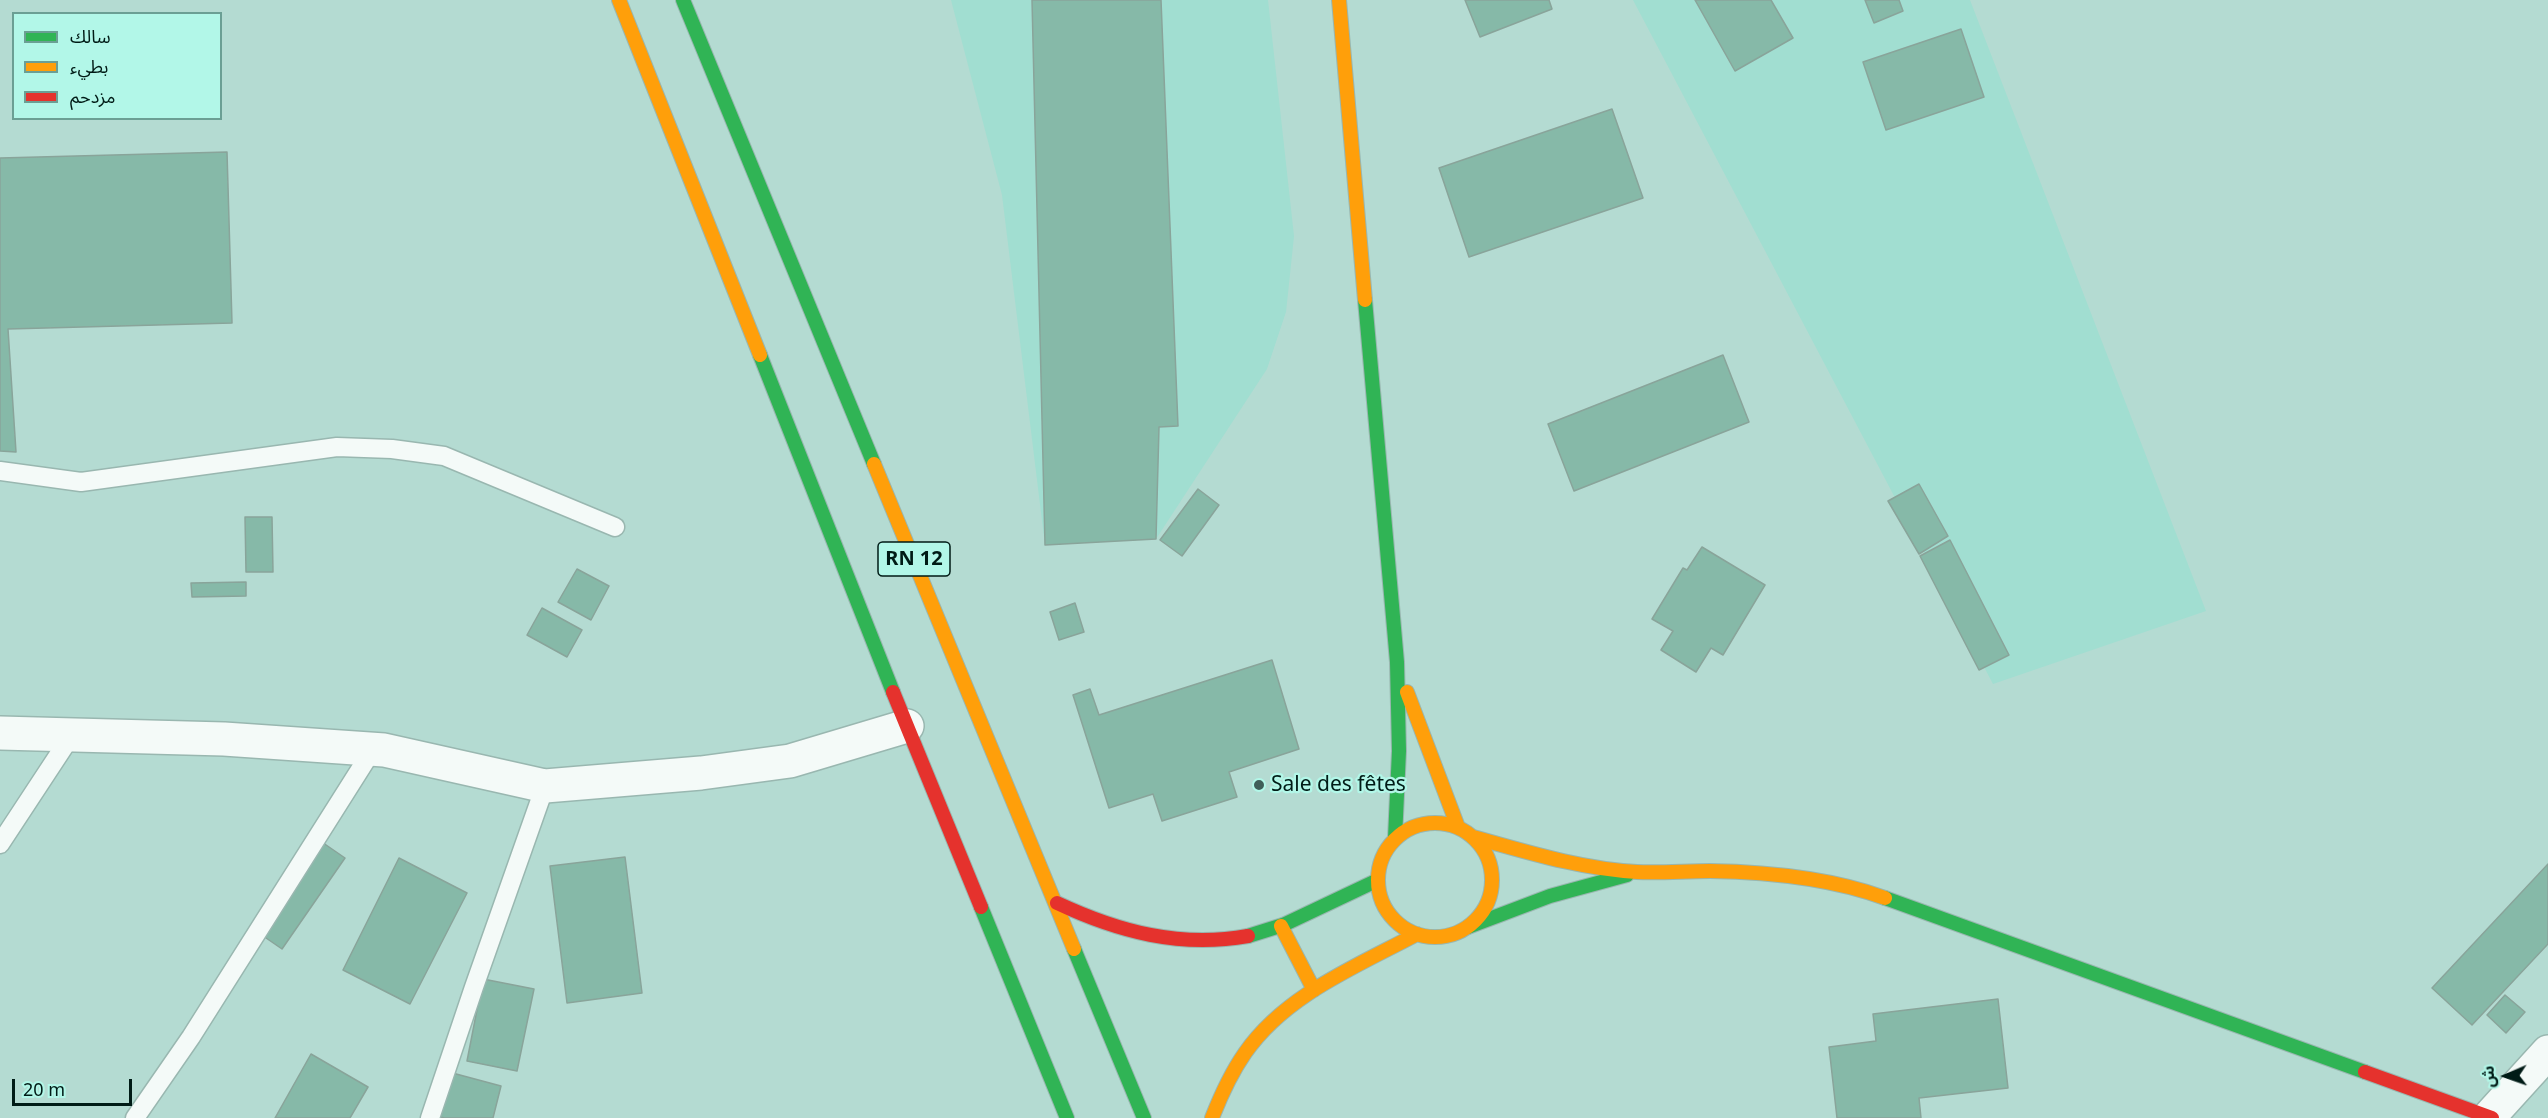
<!DOCTYPE html>
<meta charset="utf-8">
<style>
body{margin:0}
#map{position:relative;width:2548px;height:1118px;overflow:hidden;background:#b4dbd2;font-family:"Noto Sans","Noto Sans Arabic",sans-serif}
canvas{display:block}
.legend{position:absolute;left:12px;top:12px;width:210px;height:108px;box-sizing:border-box;background:#b2f7e8;border:2px solid #6b9f94;margin:0;padding:8px 10px;list-style:none;font-size:18px;color:#001b16}
.legend li{display:flex;align-items:center;gap:12px;height:30px}
.legend b{width:30px;border:2px solid #6b9f94}
.north{position:absolute;left:2476px;top:1046px;width:60px;height:60px;-webkit-text-stroke:4px #b2f7e8;paint-order:stroke;rotate:268deg;font-size:16px;font-weight:700;line-height:24px;text-align:center;color:#001b16}
.north::after{content:'';display:block;margin:auto;width:21px;height:27px;background:#001b16;clip-path:polygon(50% 0,100% 100%,50% 72%,0 100%)}
.scale{position:absolute;left:12px;top:1079px;width:120px;height:27px;box-sizing:border-box;border:3px solid #001b16;border-top:0;padding-left:8px;font-size:18px;line-height:21px;white-space:nowrap;color:#001b16;-webkit-text-stroke:4px #b2f7e8;paint-order:stroke}
</style>
<div id="map">
<canvas width="2548" height="1118"></canvas>
<ul class="legend">
<li><b style="height:8px;background:#30b455"></b>سالك</li>
<li><b style="height:8px;background:#ff9f0a"></b>بطيء</li>
<li><b style="height:8px;background:#e5322d"></b>مزدحم</li>
</ul>
<div class="north">ش</div>
<div class="scale">20 m</div>
</div>
<script>
const c = document.querySelector('canvas').getContext('2d');
c.lineJoin = 'round';
function paint(path, color) { c.fillStyle = color; c.fill(path, 'evenodd'); }
function strokePath(path, color, width, dash) { c.strokeStyle = color; c.lineWidth = width; c.lineCap = dash ? 'butt' : 'round'; c.setLineDash(dash || []); c.stroke(path); }
function label(font, color, halo, rows, align = 'center') {
  c.font = font + ' "Noto Sans",sans-serif'; c.lineWidth = 4.5; c.setLineDash([]); c.textBaseline = 'middle'; c.strokeStyle = halo; c.fillStyle = color; for (const [text, x, y, turn = 0] of rows) {
    c.save(); c.translate(x, y); c.rotate((+turn || 0) * Math.PI / 180); c.textAlign = isNaN(turn) ? turn : align; if (halo) c.strokeText(text, 0, 0); c.fillText(text, 0, 0); c.restore();
  }
}
paint(new Path2D(`
 M951 0H1268L1294 236 1286 312 1267 369 1156 539 1045 545 1002 195Z
 M1633 0H1970L2206 611 1993 684Z`), '#a1ded1');
const building = new Path2D(`
 M1032 0H1161L1178 426 1159 427 1156 539 1045 545Z
 M1465 0H1549L1552 9 1480 37Z
 M1695 0H1771L1793 38 1735 71Z
 M1865 0H1899L1903 11 1874 23Z
 M1961 29 1984 97 1886 130 1863 62Z
 M1612 109 1643 198 1469 257 1439 168Z
 M227 152 232 323 8 329 16 452 0 451V158Z
 M1723 355 1749 422 1574 491 1548 424Z
 M1919 484 1948 536 1919 554 1888 501Z
 M1198 489 1219 505 1182 556 1160 540Z
 M245 517H272L273 572H246Z
 M1950 540 2009 655 1979 670 1920 556Z
 M1702 547 1765 585 1723 655 1711 648 1696 672 1661 650 1673 631 1652 619 1683 568 1687 570Z
 M577 569 609 586 591 620 558 602Z
 M246 582V596L192 597 191 583Z
 M1075 603 1084 632 1059 640 1050 612Z
 M542 608 582 630 567 657 527 635Z
 M1272 660 1299 749 1229 772 1237 797 1162 821 1153 794 1109 808 1073 695 1090 689 1099 715Z
 M316 838 345 858 282 949 253 929Z
 M625 857 642 993 567 1003 550 866Z
 M399 858 467 893 410 1004 343 970Z
 M2548 864V944L2472 1025 2432 988Z
 M483 979 534 989 517 1071 467 1061Z
 M2505 995 2525 1012 2506 1033 2487 1015Z
 M1998 999 2008 1088 1919 1098 1921 1118H1837L1829 1047 1876 1041 1873 1014Z
 M311 1054 368 1087 350 1118H275Z
 M445 1071 501 1086 493 1118H444L434 1115Z`);
paint(building, '#86b9a8');
strokePath(building, '#89a49a', 1.5);
const lane = new Path2D(`
 M0 471 81 482 337 447 392 449 444 456 615 527
 M0 844 73 733
 M135 1118 191 1037 373 749
 M430 1118 474 987 545 786`);
const street = new Path2D(`
 M0 733 224 739 384 750 545 786 701 773 790 761 907 726
 M2488 1118 2548 1052`);
const fast = new Path2D(`
 M683 0 874 464
 M1365 300 1397 662 1399 751 1395 838
 M760 355 893 692
 M1885 898 2365 1072
 M981 907 1067 1118
 M1468 927 1550 896 1627 875
 M1248 936 1283 925 1378 880
 M1074 949 1144 1118`);
const slow = new Path2D(`
 M619 0 760 355
 M1339 0 1365 300
 M874 464 1074 949
 M1407 692 1458 827
 M1378 880a57 57 0 1 1 114 0a57 57 0 1 1-114 0Z
 M1473 837C1527 852 1581 869 1637 872 1662 873 1686 871 1710 871 1767 872 1831 878 1885 898
 M1281 926 1314 990
 M1212 1118C1221 1095 1231 1073 1245 1053 1285 995 1357 966 1417 934`);
const jam = new Path2D(`
 M893 692 981 907
 M1057 903C1119 932 1180 948 1248 936
 M2365 1072 2492 1118`);
strokePath(lane, '#99b7b0', 21);
strokePath(street, '#99b7b0', 36);
strokePath(fast, '#99b7b0', 16);
strokePath(slow, '#99b7b0', 16);
strokePath(jam, '#99b7b0', 16);
strokePath(lane, '#f4faf8', 18);
strokePath(street, '#f4faf8', 33);
strokePath(fast, '#30b455', 14);
strokePath(slow, '#ff9f0a', 14);
strokePath(jam, '#e5322d', 14);
for (const [x, y, r, color] of [
 [1259,785,6,"#3f5e58"]
]) { const dot = new Path2D(); dot.arc(x, y, r, 0, 2 * Math.PI); c.fillStyle = color; c.fill(dot); strokePath(dot, '#b2f7e8', 2); }
for (const [x, y, w] of [
 [914,559,72]
]) { const box = new Path2D(); box.roundRect(x - w / 2, y - 17, w, 34, 4.5); c.fillStyle = '#b2f7e8'; c.fill(box); strokePath(box, '#001b16', 1.5); }
label('bold 20px', '#001b16', null, [
 ["RN 12",914,559]
]);
label('21px', '#001b16', '#b2f7e8', [
 ["Sale des fêtes",1271,785]
], 'left');
</script>
